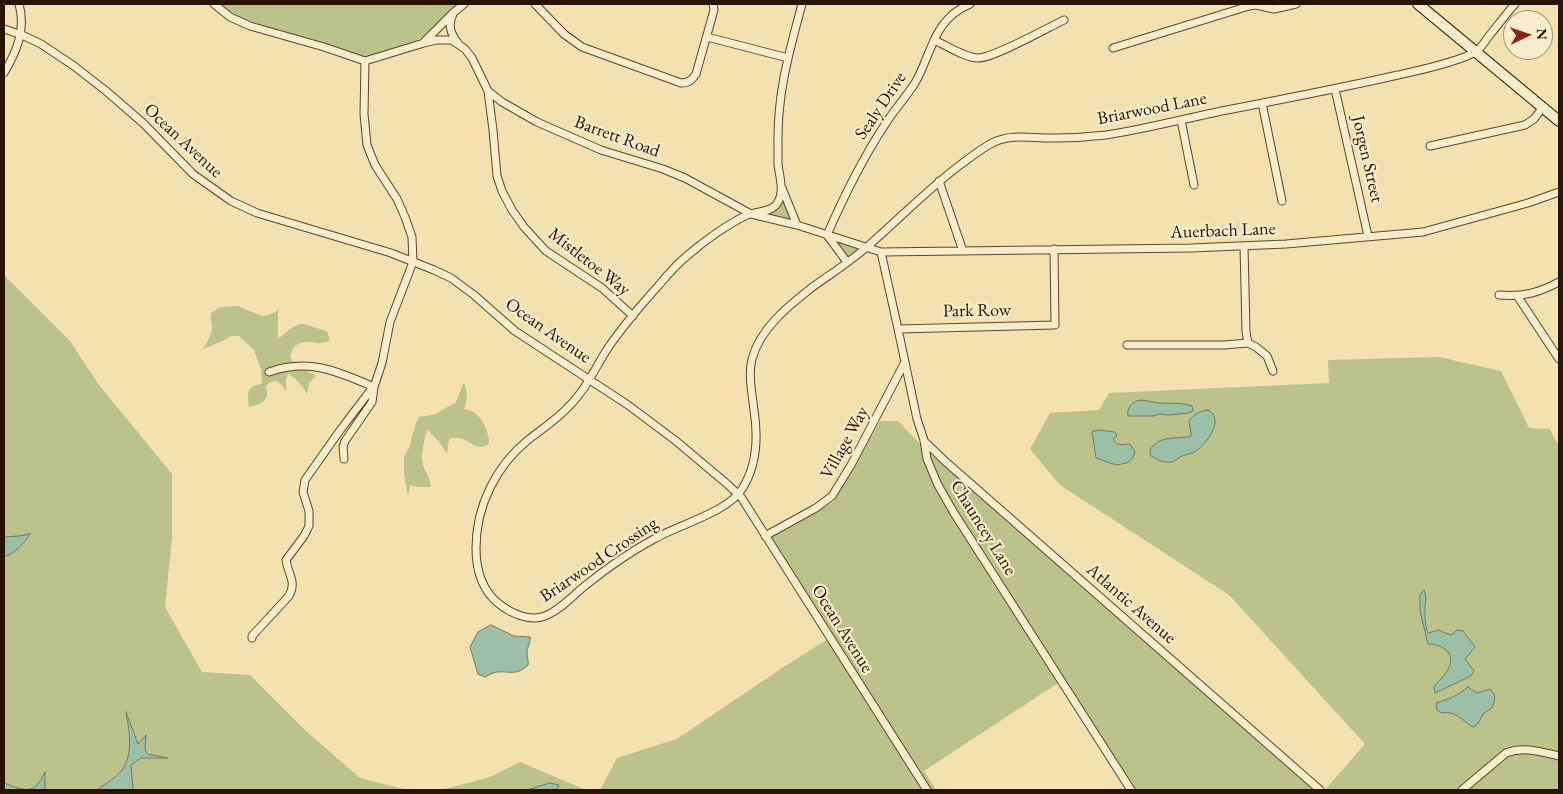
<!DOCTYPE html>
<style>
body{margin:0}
#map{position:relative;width:1563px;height:794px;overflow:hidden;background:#f3e2af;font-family:"EB Garamond",serif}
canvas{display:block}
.frame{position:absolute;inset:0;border:5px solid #281200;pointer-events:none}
.north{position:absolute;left:1503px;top:10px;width:50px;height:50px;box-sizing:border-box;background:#f7eccb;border:1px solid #a4957a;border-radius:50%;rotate:87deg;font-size:14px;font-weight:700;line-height:20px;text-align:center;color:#281200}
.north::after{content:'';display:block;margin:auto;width:18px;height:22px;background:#8f2418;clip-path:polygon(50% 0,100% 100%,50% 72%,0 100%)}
</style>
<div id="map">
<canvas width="1563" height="794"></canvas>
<div class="frame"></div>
<div class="north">N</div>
</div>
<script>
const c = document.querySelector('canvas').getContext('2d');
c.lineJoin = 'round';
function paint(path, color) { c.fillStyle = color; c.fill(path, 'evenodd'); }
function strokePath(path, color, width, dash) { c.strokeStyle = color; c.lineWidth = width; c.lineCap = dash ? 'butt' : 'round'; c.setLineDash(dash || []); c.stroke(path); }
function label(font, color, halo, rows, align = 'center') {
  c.font = font + ' "EB Garamond",serif'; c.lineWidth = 4.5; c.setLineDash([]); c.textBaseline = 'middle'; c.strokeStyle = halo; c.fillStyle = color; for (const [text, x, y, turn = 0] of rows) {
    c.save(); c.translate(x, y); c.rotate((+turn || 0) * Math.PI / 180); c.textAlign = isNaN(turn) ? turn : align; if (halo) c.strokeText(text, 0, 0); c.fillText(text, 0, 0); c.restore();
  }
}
paint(new Path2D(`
 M214 4H459L426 35 401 50 365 59 253 27Z
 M781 192 797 225 775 221 761 212 771 209Z
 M827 235 866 249 847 262Z
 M4 275 70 341 99 385 172 474V538L165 607 202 672 250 675 306 731 360 778 408 790H4Z
 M238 306 262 316 269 315 278 310V339C304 318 297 323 327 331L330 340C320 349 300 333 292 351 285 364 307 370 316 376L309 383 307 394C302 386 297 378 288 374L286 379V392L283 386 277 381 271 382 266 386C270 401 263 404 249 407 248 394 245 386 262 384L261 369 254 350 239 336H231L223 341 203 349C206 343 211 337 212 330 212 324 210 319 211 313L220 307Z
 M1439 357 1501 371 1529 428 1548 429 1549 428 1559 446V790H1325L1365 744 1229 595 1060 485 1030 449 1050 413 1099 410 1109 393 1329 383 1328 360Z
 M464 382C467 391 468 400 464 409 479 409 490 431 489 444 474 455 468 432 449 439L447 454 440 443 427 429C425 439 420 454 423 465 426 473 430 478 431 487H416L410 485 408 496 404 473V457L409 448 416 423 419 417 436 414 456 402Z
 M880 421H898L928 452 1317 790H1132L1061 681 924 771 936 790H600L617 758 677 739 782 668 833 636 770 538 833 502Z
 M520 762 586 790H441L490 777Z`), '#bbc38a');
const water = new Path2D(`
 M1140 400C1147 400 1153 403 1160 403 1172 404 1180 402 1192 406L1193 411 1189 413 1169 415 1159 414 1153 416H1128C1126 409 1133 401 1140 400Z
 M1208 410C1226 419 1206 444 1196 451 1192 454 1187 454 1182 456 1178 458 1175 461 1172 462 1166 464 1155 459 1150 455V450C1160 434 1175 440 1191 436V433L1189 421C1193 414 1200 411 1208 410Z
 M1099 430 1115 432 1117 436 1113 439C1117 447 1124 444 1130 444L1135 452 1133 458 1127 463 1116 465 1096 458 1092 432Z
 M30 534C23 545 16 552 4 557V537L19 536Z
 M1424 590C1428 598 1424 604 1425 612 1425 619 1425 626 1428 633L1439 630 1445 633 1452 635 1457 630 1463 631 1475 647 1465 659 1474 671 1471 676 1435 693 1434 687C1439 680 1448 673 1450 664 1454 650 1439 644 1428 644L1420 611V595Z
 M491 625 514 636 530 637C531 643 527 647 527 653 527 658 529 661 528 665 517 676 510 671 497 672 493 672 489 675 485 677L478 674 470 647 478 632Z
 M1468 687 1477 693 1490 689C1497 695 1495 700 1492 708L1484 713 1477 725 1473 727C1463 721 1455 710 1442 713L1437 710 1436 703C1447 700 1459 695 1468 687Z
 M126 712 138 744 146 735 145 749 147 754 168 758H141L131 765 133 790H97C104 784 116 778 122 770 134 753 129 730 126 712Z
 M45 772V790H4V783C12 786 28 794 36 786 40 783 42 776 45 772Z
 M550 783 559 785 557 790H528Z`);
paint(water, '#9cbfa7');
strokePath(water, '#6e7a64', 1);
const minor = new Path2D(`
 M214 4 230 17 250 26 324 47 365 61
 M535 4 564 34 582 47 681 83C689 83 692 80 696 74L714 10 713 4
 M802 4C789 53 777 93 778 145 778 149 778 161 778 165 780 178 785 194 776 205 768 213 757 211 747 215 728 224 704 241 688 255 677 264 668 274 659 285 641 305 623 326 608 348 598 363 591 379 581 392 567 412 546 426 528 440 496 466 476 506 476 548 476 569 481 589 498 603 510 613 529 622 545 616 561 610 573 595 586 585 607 568 630 552 654 539 678 525 728 512 742 489 757 466 758 436 754 410 752 393 748 375 752 359 760 329 787 307 810 289 829 275 850 262 868 246 899 219 927 190 960 165 971 157 982 148 994 142 1013 133 1035 139 1055 138 1072 138 1089 137 1106 135 1147 129 1186 118 1227 110 1284 99 1341 88 1398 75 1421 70 1445 65 1467 56 1470 54 1473 54 1476 52 1482 47 1485 41 1489 36 1498 25 1506 14 1515 4
 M453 14C448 25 450 33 458 43
 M4 29 22 35 41 44 74 66 106 91 143 123 193 174 231 201 257 213 391 253 434 270 451 278 474 295 515 331 628 405 676 441 726 483 741 497 927 790
 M707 37 788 58
 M934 40C946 45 965 58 978 58 994 58 1047 28 1064 20
 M424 42 453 13 464 4
 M1113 48 1249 6 1256 5 1274 9 1296 4
 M365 61 424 43 436 40H452L465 49 472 58 488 91 502 102 537 122 601 150 663 169 685 178 751 214 797 225 881 252 1191 248 1286 244 1423 232 1528 203 1559 192
 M4 73C17 51 26 29 19 4
 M1335 89 1368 236
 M488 91 493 130 497 176 502 191 512 210 524 227 546 251 602 288 633 316
 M1262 103 1282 201
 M1181 120 1194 185
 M1430 146 1525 125 1534 119 1543 107
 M939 181 963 251
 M782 188 797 225
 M827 235C844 196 862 159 886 123 895 109 906 97 915 83 928 61 932 33 951 16 957 10 964 7 970 4
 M827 235 847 262
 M1244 246 1246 332 1248 343
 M881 252 898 329 917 419 924 440 927 459 938 485 954 513 1131 790
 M1499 295C1523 297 1538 293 1559 282
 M1518 297 1559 359
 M898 329 1055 325 1054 249
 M1127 345H1224L1248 343 1256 347 1267 356 1273 371
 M269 372C309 358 337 371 374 387
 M924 441 946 462 1320 790
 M344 459 343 447 345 441 372 402 374 387 382 363 390 322 413 262 412 237 405 217 397 199 375 165 367 145 364 114 365 61
 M765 536 816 508 832 496 851 465 905 362
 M252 638V636L289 596C297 581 288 575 286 560L304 536 309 526V511L303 492 305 480 341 429 373 387
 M1462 790 1506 753C1524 746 1541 752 1559 756`);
const secondary = new Path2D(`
 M1418 4 1559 121`);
strokePath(minor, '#5b462c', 9);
strokePath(secondary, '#281200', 12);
strokePath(minor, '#f7eccb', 7);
strokePath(secondary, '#f7eccb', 10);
label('18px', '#281200', '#f7eccb', [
 ["Sealy Drive",881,106,-56],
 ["Briarwood Lane",1152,109,-11],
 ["Barrett Road",617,137,20],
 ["Ocean Avenue",183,141,43],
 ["Jorgen Street",1367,159,77],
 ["Auerbach Lane",1223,231,-2],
 ["Mistletoe Way",589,262,38],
 ["Park Row",977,311,-1],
 ["Ocean Avenue",548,331,35],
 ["Village Way",845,443,-61],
 ["Chauncey Lane",983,528,58],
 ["Briarwood Crossing",599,560,-34],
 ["Atlantic Avenue",1131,604,41],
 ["Ocean Avenue",842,629,58]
]);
</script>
